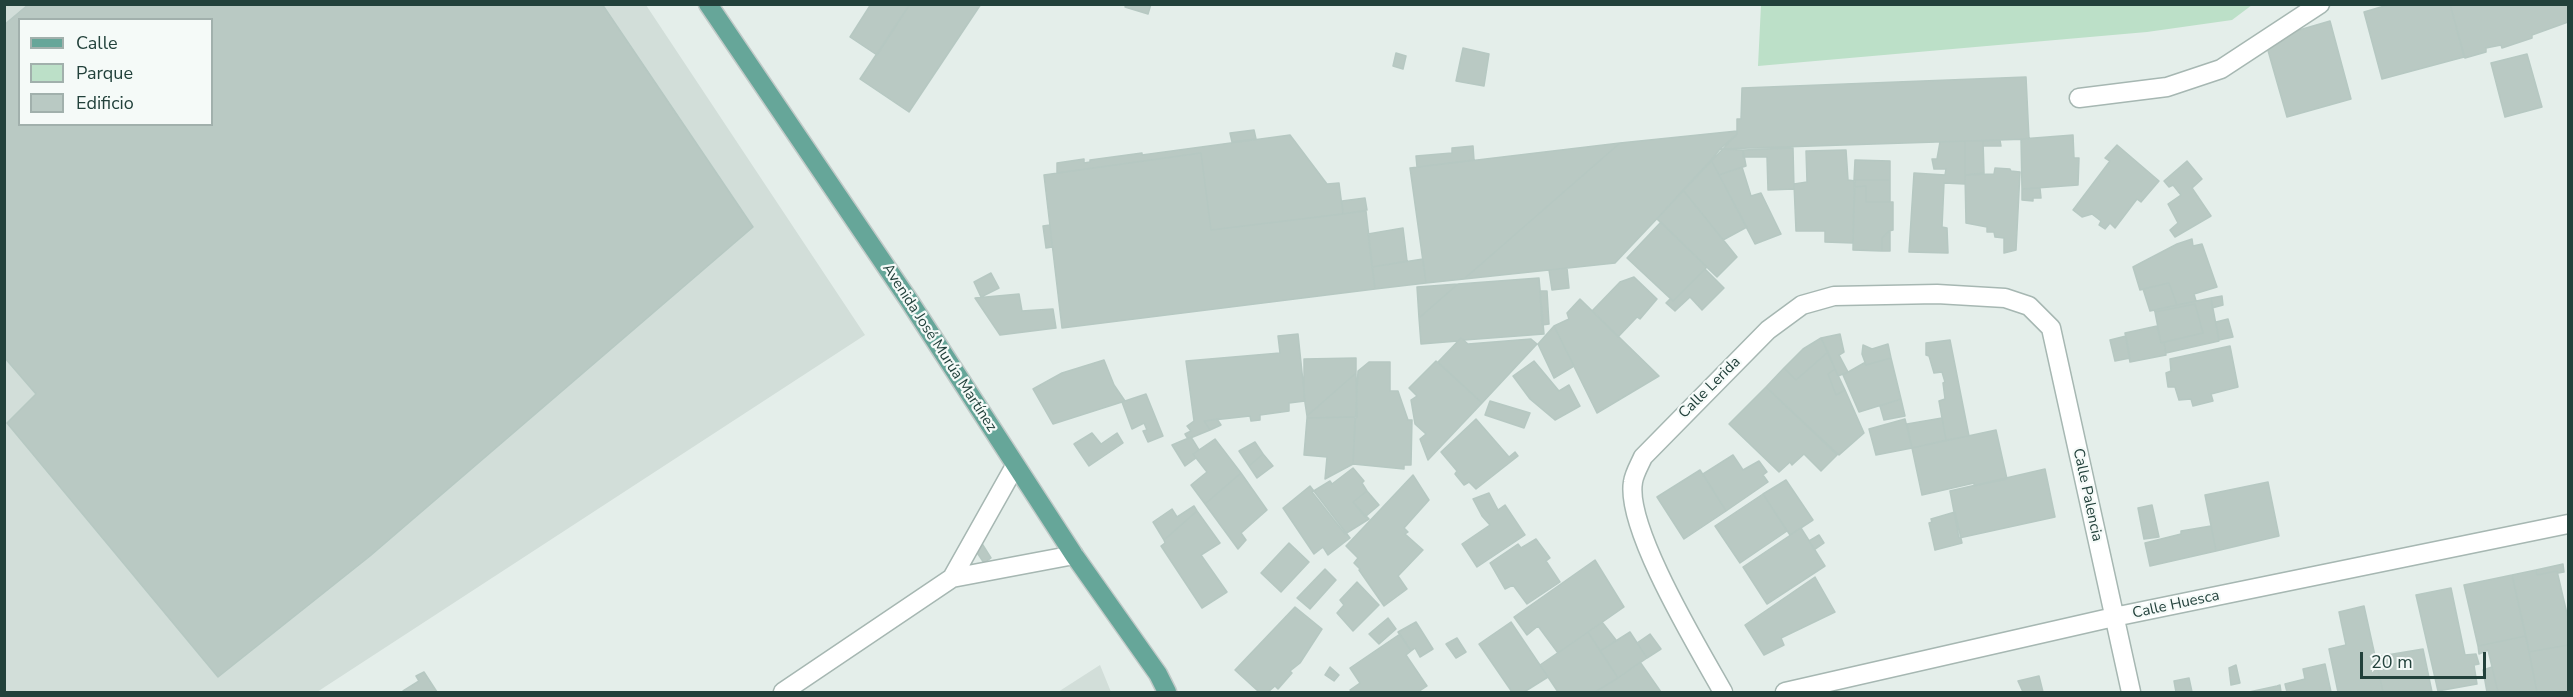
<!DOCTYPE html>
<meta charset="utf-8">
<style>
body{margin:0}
#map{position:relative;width:2573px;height:697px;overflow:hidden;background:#e4eeea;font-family:"Nunito Sans",sans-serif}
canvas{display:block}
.frame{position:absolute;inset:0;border:6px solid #22413b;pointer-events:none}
.legend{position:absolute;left:18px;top:18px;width:195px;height:108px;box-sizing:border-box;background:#f5faf8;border:2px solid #a1b0ac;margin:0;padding:8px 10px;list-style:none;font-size:18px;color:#22413b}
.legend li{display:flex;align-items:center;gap:12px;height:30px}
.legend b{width:30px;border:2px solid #a1b0ac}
.scale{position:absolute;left:2360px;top:652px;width:126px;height:27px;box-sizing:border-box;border:3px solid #22413b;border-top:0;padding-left:8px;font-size:18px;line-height:21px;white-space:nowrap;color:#22413b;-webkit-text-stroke:4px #f5faf8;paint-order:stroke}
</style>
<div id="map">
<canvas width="2573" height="697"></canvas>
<div class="frame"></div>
<ul class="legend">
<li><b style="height:8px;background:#66a699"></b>Calle</li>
<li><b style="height:16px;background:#bce0c8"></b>Parque</li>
<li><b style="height:16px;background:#b9c9c3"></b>Edificio</li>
</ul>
<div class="scale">20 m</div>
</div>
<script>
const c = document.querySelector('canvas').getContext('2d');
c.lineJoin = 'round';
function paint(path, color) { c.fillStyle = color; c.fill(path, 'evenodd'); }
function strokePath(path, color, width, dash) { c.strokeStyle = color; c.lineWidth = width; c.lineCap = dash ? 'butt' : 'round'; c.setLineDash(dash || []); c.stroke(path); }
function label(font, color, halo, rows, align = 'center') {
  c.font = font + ' "Nunito Sans",sans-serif'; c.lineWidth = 4.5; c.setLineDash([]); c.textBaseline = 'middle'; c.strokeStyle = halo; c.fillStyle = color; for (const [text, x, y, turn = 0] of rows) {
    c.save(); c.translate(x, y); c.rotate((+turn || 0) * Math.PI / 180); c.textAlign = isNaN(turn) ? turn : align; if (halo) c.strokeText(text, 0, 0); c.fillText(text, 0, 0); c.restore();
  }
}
paint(new Path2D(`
 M4 5H646L865 335 317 692H5ZM20 20H212V124H20Z
 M1100 665 1111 692H1058Z`), '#d2ded9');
paint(new Path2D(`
 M1761 5V4L2252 5 2232 20 2147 32 1758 66Z`), '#bce0c8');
const building = new Path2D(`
 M29 4H602L753 227 370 556 218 677 7 423 36 394 4 357V25ZM20 20H212V124H20Z
 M871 4H910L877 55 850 37Z
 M910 4H981L909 112 860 79Z
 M1126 4H1151L1148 14 1125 7Z
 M2391 4H2450L2464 57 2382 79 2364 12Z
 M2450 4H2568V22L2532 35V38L2502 48 2501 45 2486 48V52L2465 58Z
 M2330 21 2351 99 2287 117 2265 40Z
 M1463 48 1489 54 1484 86 1456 81Z
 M1396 53 1406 56 1403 69 1393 66Z
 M2527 54 2542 107 2505 117 2491 63Z
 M2026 77 2029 139 1720 149 1737 134V119H1741L1742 88Z
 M1254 130 1256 139 1232 142 1230 133Z
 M1737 131V134L1615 263 1464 279 1620 143Z
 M1290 135 1327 184 1339 183 1343 214 1211 230 1201 153 1057 173V163L1084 159V163L1090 162V160L1142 153V155Z
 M2073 135 2074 158H2079L2078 185 2022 189 2021 139Z
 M2000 140 2001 146H1983V141Z
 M1965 141H1983L1984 173 1965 175Z
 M1965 141V184L1944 183 1942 227 1947 228 1948 253 1909 252 1914 173 1945 175 1946 169H1934L1932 159H1937L1940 142Z
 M1620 143 1464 279 1426 283 1410 168Z
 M2117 145 2159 181 2141 202 2137 199 2115 228 2110 223 2105 229 2099 225 2101 221 2092 214 2082 217 2073 210 2110 161 2105 158Z
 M1473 146 1474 160 1417 167 1416 156 1452 153V148Z
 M1793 148 1794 189 1768 190 1767 157H1743V150Z
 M1720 149 1743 150 1746 166 1719 175 1711 160Z
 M1846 150 1848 180 1855 181 1853 243 1825 242V231H1796L1794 184 1807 182 1806 151Z
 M1201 153 1211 230 1366 211 1375 289 1062 328 1044 175Z
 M1711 160 1747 227 1723 240 1683 190Z
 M1855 160 1890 161V180H1854Z
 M2187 161 2202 179 2192 188 2211 216 2175 237 2170 230 2178 223 2168 204 2181 195 2173 185 2169 187 2164 181Z
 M1742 167 1751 196 1761 193 1781 234 1755 244 1719 175Z
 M1995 168 2010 169 2011 171 2020 172 2016 250 2004 253V238L1995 237 1994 232H1987V227L1966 223 1965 175 1994 174Z
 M1890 180V202H1866V186L1854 187V180Z
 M1866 186V202H1893V230L1889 231 1882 238V251L1853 250 1854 187Z
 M2040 188 2041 198H2033V201L2022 200V189Z
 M1683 190 1737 257 1717 277 1657 219Z
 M1365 198 1367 210 1343 214 1342 201Z
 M1661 222 1707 267 1673 301 1627 258Z
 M1050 225 1052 247 1046 248 1043 226Z
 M1403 228 1407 261 1372 267 1368 234Z
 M1890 231V251H1882V238Z
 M2192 239 2193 246 2202 244 2217 287 2194 294 2196 301 2177 305 2169 283 2140 290 2133 267 2177 244Z
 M1423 259 1426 283 1375 289 1372 267Z
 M1567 268 1569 288 1552 290 1549 270Z
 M1705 269 1724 288 1702 310 1690 297 1675 311 1666 303 1670 299 1673 301Z
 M991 273 999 288 981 297 974 282Z
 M1634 277 1657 299 1640 319 1637 317 1618 337 1592 311 1620 282Z
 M1539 278 1544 334 1464 340 1461 338 1458 341 1421 344 1419 318 1458 284Z
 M2169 283 2177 305 2150 311 2143 289Z
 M1458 284 1419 318 1417 287Z
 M1540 291H1547L1549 324 1542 325Z
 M1019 294 1022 311 1053 309 1056 328 1000 335 975 298Z
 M2222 296 2223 305 2212 308 2211 298Z
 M2211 298 2219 341 2166 353 2164 342 2203 333 2195 304 2155 312 2154 310Z
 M1580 299 1659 376 1597 413 1554 326 1569 319 1567 313Z
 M2195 304 2203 333 2161 343 2155 312Z
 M2228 319 2233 337 2219 340 2216 322Z
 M1554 326 1574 366 1554 378 1538 344Z
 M2157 326 2161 343 2164 342 2166 355 2130 362 2125 333Z
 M1298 334 1305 401 1289 403V411L1260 415V420L1251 421 1250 416 1204 421 1210 430 1188 439 1185 434 1191 431 1187 426 1194 421 1186 361 1280 353 1278 336Z
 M1840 334 1844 352 1839 355 1848 372 1838 376 1821 338Z
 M2126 336 2130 358 2115 361 2110 340Z
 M1461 338 1468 344 1531 339 1537 344 1482 403 1438 362Z
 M1821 338 1828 352 1796 380 1784 368 1803 349Z
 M1950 340 1969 436 1946 440 1939 401 1945 399 1943 383 1945 382 1942 372 1934 373 1929 356 1926 355V343Z
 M1888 344 1891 358 1866 365 1862 354 1863 345 1872 349Z
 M2230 346 2238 387 2211 394 2213 401 2193 406 2191 399 2179 400 2175 387H2168L2166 373 2171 371 2170 359Z
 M1828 352 1835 369 1828 374 1836 395 1845 390 1864 433 1839 455 1766 387 1784 368 1796 380Z
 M1356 358V373L1307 416 1304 396V359Z
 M1891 358 1901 399 1859 412 1843 375 1864 363 1866 365Z
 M1104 360 1114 385 1125 401 1053 424 1033 389 1062 373Z
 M1436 361 1482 403 1428 460 1420 439 1426 434 1415 424 1411 400 1417 396 1409 388Z
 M1534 361 1559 391 1569 385 1580 406 1555 420 1530 399 1513 376Z
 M1369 362H1390V391H1398L1408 420H1412L1411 465H1404V469L1353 464 1358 371Z
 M1835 369 1845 390 1836 395 1828 374Z
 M1356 373 1357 417 1307 418V416Z
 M1766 387 1837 455 1821 471 1804 454 1792 465 1790 462 1779 472 1729 424Z
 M1146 394 1163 436 1148 442 1143 431 1147 430 1144 423 1132 429 1122 402Z
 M1901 399 1905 416 1884 420 1880 406Z
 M1490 401 1530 413 1524 428 1485 415Z
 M1355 417 1353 464 1325 479 1327 457 1304 455 1307 418Z
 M1942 418 1946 440 1912 448 1907 424Z
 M1217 419 1221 425 1210 430 1204 421Z
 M1476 419 1509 457 1515 452 1518 456 1476 489 1469 482 1464 485 1455 474 1457 471 1441 452Z
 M1905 419 1912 448 1876 455 1869 429Z
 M1996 430 2007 479 1974 486V483L1922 495 1912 448Z
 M1092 433 1101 444 1117 433 1123 443 1089 466 1074 444Z
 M1191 437 1199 450 1193 454 1196 458 1185 466 1172 445Z
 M1215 439 1241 473 1205 504 1191 485 1207 472 1193 454Z
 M1255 442 1263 454 1249 466 1239 451Z
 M1263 454 1273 466 1257 478 1249 466Z
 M1733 455 1743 470 1759 461 1767 472 1763 475 1768 482 1726 511 1703 474Z
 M1353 468 1364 481 1362 483 1367 491 1353 502 1369 519 1345 534 1312 492 1330 481 1332 484Z
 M2045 469 2055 517 1959 538 1950 491Z
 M1700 470 1726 511 1684 539 1657 497Z
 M1241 473 1267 510 1241 533 1246 540 1238 549 1205 504Z
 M1413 475 1429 500 1404 528 1408 532 1405 534 1423 550 1398 576 1407 589 1384 606 1359 570 1360 569 1354 563 1358 558 1346 546Z
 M1786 480 1813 520 1790 535 1763 494Z
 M2268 482 2279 536 2216 551 2205 495Z
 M1310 486 1350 538 1328 555 1323 547 1314 554 1283 508Z
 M1367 491 1379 505 1365 517 1353 502Z
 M1489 493 1498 510 1505 505 1525 535 1477 567 1462 544 1490 525 1482 516 1473 499Z
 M1763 494 1787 531 1740 563 1715 526Z
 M2152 505 2159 537 2144 539 2138 508Z
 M1194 506 1197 511 1164 540 1153 522 1172 509 1177 517Z
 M1197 511 1220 543 1201 555 1227 592 1202 608 1161 546 1165 543 1164 540Z
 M1955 512 1962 543 1935 550 1929 523 1932 522 1931 519Z
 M2211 526 2216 551 2150 566 2145 543 2181 534V531Z
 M1801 528 1825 566 1767 604 1743 567Z
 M1819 535 1824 543 1814 550 1809 541Z
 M1536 539 1550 558 1546 561 1560 582 1527 604 1513 585 1505 589 1490 563 1518 544 1521 548Z
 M981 542 991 558 984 563 974 548Z
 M1289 543 1309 562 1281 592 1261 573Z
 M1595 560 1624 607 1558 653 1538 626 1527 635 1514 617Z
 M2563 564 2564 572 2558 573 2557 571 2537 575 2536 570Z
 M1325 569 1336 580 1310 609 1297 598Z
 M2536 570 2537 575 2557 571 2568 618V645L2529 652 2512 575Z
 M2512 575 2526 636 2478 646 2464 585Z
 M1815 577 1835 612 1781 638 1784 645 1764 655 1745 625Z
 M1357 582 1379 605 1353 631 1337 613 1344 605 1340 600Z
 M2451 588 2465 655 2476 654 2479 664 2474 665 2477 684 2438 691 2416 595Z
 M2364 606 2383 692H2338L2329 649 2346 645 2339 612Z
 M1295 607 1322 629 1300 663 1290 671 1292 673 1278 689 1275 686 1268 692H1259L1235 670Z
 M1388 618 1396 629 1379 644 1369 634Z
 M1416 622 1433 649 1420 657 1415 648 1411 651 1398 632Z
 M1511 622 1548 677 1524 692H1512L1479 644Z
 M1602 622 1616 640 1600 651 1588 632Z
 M1588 632 1618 678 1595 692H1558L1540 665Z
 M1630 632 1647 658 1618 678 1600 651Z
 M1400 634 1411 651 1406 655 1427 686 1418 692H1352L1350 690 1360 683 1350 668Z
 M1650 634 1661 649 1647 658 1637 643Z
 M2526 636 2537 692H2498L2488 650 2479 654 2478 646Z
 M1457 638 1466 652 1456 658 1446 644Z
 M2568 645V691L2537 692 2529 652Z
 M2423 649 2432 692H2383L2375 657Z
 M1640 662 1661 692H1595L1618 678Z
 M2325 664 2331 692H2287L2285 684 2305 679 2303 669Z
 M2236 665 2240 683 2231 685 2229 668Z
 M1330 667 1339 675 1334 681 1325 675Z
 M2492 667 2498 692H2487L2483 670Z
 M424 672 437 692H404L403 691 419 681 416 676Z
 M2039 676 2043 692H2023L2018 681Z
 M2189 678 2192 692H2176L2174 681Z
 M2280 685 2281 692H2249L2277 686Z`);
paint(building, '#b9c9c3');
strokePath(building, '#b6c8c2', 1.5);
const minor = new Path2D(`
 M2079 98 2167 87 2221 69 2320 4
 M952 578 1015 466
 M783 692 952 578 1074 555
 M1723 692C1699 649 1625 528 1633 482 1634 474 1640 464 1643 457L1768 330 1802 305 1834 296 1937 294 2005 298 2029 306 2051 328 2131 692
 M1785 692 2114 617 2568 524`);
const major = new Path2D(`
 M708 4 908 299 1074 555 1158 674 1167 692`);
strokePath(minor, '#a6b7b2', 21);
strokePath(major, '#c1cac8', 21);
strokePath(minor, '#fff', 18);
strokePath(major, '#66a699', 18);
label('15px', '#22413b', '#f5faf8', [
 ["Avenida José Murúa Martínez",939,348,57],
 ["Calle Lerida",1710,388,-45],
 ["Calle Palencia",2087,495,78],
 ["Calle Huesca",2176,605,-12]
]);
</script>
